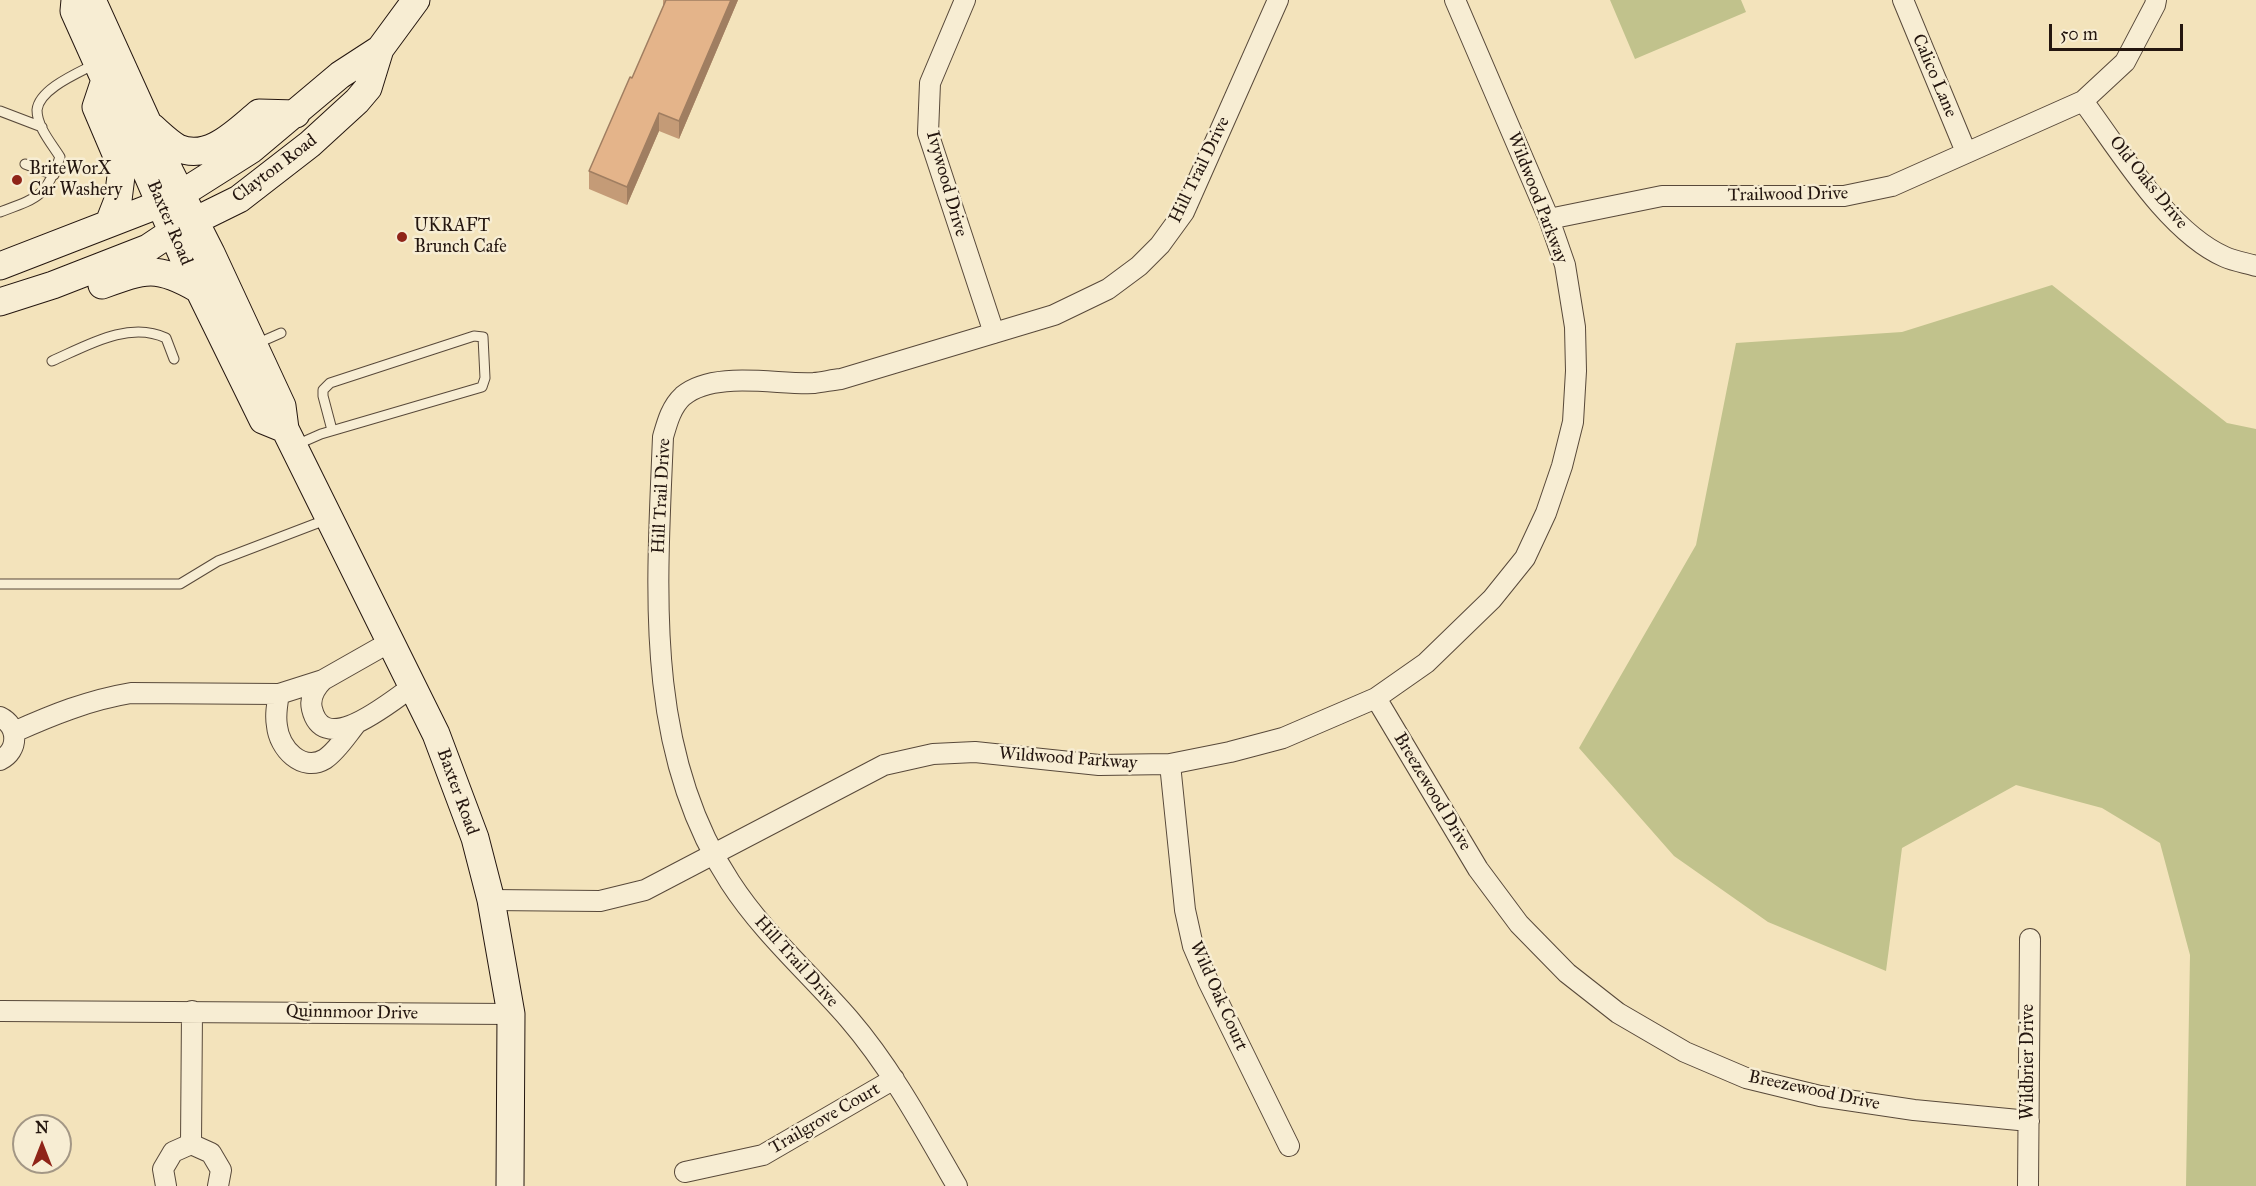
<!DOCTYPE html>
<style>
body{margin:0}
#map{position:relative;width:2256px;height:1186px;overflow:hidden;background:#f3e3bb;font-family:"IM FELL Great Primer",serif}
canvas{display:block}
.north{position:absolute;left:12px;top:1114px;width:60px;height:60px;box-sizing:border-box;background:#f7edd3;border:2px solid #a39785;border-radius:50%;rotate:0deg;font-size:16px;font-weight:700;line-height:24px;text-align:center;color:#24160f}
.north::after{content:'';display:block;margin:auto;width:21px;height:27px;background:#8f2418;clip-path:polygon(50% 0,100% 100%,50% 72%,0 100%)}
.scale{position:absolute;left:2049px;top:24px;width:134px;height:27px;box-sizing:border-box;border:3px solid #24160f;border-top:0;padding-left:8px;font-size:18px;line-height:21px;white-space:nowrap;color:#24160f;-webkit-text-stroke:4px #f7edd3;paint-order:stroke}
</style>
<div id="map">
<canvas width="2256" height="1186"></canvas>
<div class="north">N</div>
<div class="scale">50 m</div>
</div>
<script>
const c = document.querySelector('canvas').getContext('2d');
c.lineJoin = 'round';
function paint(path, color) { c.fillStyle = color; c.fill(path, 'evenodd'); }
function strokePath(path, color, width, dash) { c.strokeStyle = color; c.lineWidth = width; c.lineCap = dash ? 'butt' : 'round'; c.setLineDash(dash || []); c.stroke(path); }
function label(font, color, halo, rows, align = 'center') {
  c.font = font + ' "IM FELL Great Primer",serif'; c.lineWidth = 5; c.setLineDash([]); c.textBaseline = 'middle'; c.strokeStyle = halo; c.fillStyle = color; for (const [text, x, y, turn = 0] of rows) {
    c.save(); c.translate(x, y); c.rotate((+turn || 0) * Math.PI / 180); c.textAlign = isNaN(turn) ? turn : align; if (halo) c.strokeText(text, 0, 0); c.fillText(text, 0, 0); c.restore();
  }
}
paint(new Path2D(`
 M1610 0H1741L1746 12 1635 59Z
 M2052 285 2227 423 2256 429V1186H2186L2190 955 2160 843 2102 808 2016 785 1902 848 1886 971 1768 922 1674 856 1579 748 1696 545 1736 343 1902 332Z`), '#c1c28c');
const lane = new Path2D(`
 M0 111 42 127
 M25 164 54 175
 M0 212C38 198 46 197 60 157 52 144 37 127 37 110 39 89 78 73 95 64
 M256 344 281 333
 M52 361C86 346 129 320 166 338L174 359
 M296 445 321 434 482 387 485 378 483 337 474 336 330 383 323 390V396L332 430
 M0 584H180L218 561 328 519`);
const street = new Path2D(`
 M965 0 930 83 928 133 994 333
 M1903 0 1966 152
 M2083 101C2120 151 2168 232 2225 257 2234 261 2246 263 2256 266
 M1549 219 1662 196H1844L1892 186 2083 101 2125 62 2155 5 2156 0
 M323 680C315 688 309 697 312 709 324 759 391 701 412 687
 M279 694C277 705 275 715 277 726 279 748 302 773 325 759 337 751 347 735 356 724
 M1376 698 1478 869 1519 924 1567 973 1618 1013 1685 1052 1746 1078 1820 1096 1914 1110 2029 1121
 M0 717C19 726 19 751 0 760
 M14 732C52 715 89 700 131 693L279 694 323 680 390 642
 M1170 764 1185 910 1193 946 1208 981 1289 1146
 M491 900 600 901 645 890 884 765 933 754 975 752 1099 765 1170 764 1230 752 1283 738 1376 698 1426 663 1492 599 1525 558 1546 513 1562 466 1573 422 1576 371 1575 327 1565 265 1549 219 1455 0
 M0 1011 511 1014
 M191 1144 192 1011
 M685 1172 763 1155 894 1079
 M166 1186 163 1169 173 1152 191 1144 211 1153 221 1170 218 1186
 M957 1186C924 1129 892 1069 849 1019 809 973 763 933 730 882 643 749 657 588 663 437 667 423 671 407 683 396 714 370 777 385 814 383 823 382 832 380 841 379L1054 315 1108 289 1139 266 1160 245 1184 212 1278 0
 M2028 1186 2030 939`);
const secondary = new Path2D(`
 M75 0 74 11 149 178 184 259 263 420 285 429
 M92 0 170 172 211 253 282 406 285 429 436 734 475 838 491 900 511 1014 510 1186
 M105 80 96 107 122 168 118 200 109 223
 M152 127C160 134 169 143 178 148 209 162 238 130 259 113L296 114
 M0 266 160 204 181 194 252 149 340 75 380 49 416 0
 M102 285C145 269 157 265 198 289
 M0 302 53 285 148 248 172 232 239 199 310 144 357 101 368 88 380 49`);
strokePath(lane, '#58493a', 11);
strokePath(street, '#58493a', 22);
strokePath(secondary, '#24160f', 29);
strokePath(lane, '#f7edd3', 9);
strokePath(street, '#f7edd3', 20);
strokePath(secondary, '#f7edd3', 27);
paint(new Path2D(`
 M663 0H738L679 139 659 131 627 205 589 189V171L632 78 663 7Z`), '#c49b77');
paint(new Path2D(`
 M731 0H738L679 139V121Z
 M659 113V131L627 205V187Z`), '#a07e61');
const building = new Path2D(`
 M666 0H731L679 121 659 113 627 187 589 171 630 77 632 78Z`);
paint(building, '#e4b48a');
strokePath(building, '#a07e61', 1.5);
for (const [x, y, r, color] of [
 [17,180,6,"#8f2418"],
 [402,237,6,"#8f2418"]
]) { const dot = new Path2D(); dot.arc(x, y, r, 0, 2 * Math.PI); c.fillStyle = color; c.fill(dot); strokePath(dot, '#f7edd3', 2); }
label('18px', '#24160f', '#f7edd3', [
 ["Calico Lane",1934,76,67],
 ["Clayton Road",275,169,-37],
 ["Hill Trail Drive",1200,170,-64],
 ["Old Oaks Drive",2148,183,51],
 ["Ivywood Drive",946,184,74],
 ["Trailwood Drive",1788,195,-1],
 ["Wildwood Parkway",1537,198,69],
 ["Baxter Road",169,223,67],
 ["Hill Trail Drive",662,496,-87],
 ["Wildwood Parkway",1068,759,4],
 ["Baxter Road",457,792,70],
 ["Breezewood Drive",1432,792,59],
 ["Hill Trail Drive",796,962,48],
 ["Wild Oak Court",1218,996,66],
 ["Quinnmoor Drive",352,1013,1],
 ["Wildbrier Drive",2029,1062,-90],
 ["Breezewood Drive",1814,1091,12],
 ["Trailgrove Court",825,1119,-30]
]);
label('18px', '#24160f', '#f7edd3', [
 ["BriteWorX",29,170],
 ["Car Washery",29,191],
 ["UKRAFT",414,227],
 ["Brunch Cafe",414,248]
], 'left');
</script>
